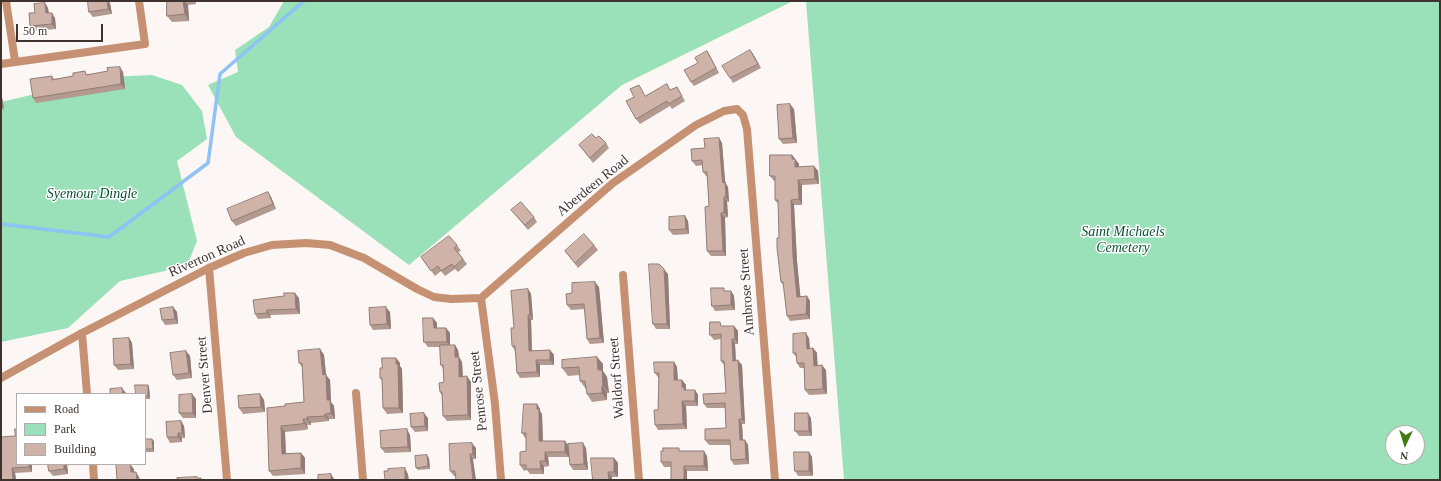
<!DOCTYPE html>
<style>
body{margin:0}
#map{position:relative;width:1441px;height:481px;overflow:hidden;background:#fcf6f4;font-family:Georgia,serif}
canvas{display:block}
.frame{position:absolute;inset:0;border:2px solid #3f332f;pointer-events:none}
.legend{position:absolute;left:16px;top:393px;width:130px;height:72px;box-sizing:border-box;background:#fff;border:1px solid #b2adac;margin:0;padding:5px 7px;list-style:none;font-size:12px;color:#3f332f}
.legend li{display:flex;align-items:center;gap:8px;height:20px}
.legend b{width:20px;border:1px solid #b2adac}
.north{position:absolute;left:1385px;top:425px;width:40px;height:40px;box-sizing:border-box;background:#fff;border:1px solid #b2adac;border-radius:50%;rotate:184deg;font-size:11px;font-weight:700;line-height:16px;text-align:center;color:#3f332f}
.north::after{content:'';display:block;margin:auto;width:14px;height:18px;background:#427b12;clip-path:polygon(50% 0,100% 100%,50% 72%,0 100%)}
.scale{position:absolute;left:16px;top:24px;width:87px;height:18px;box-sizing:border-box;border:2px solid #3f332f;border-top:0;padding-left:5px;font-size:12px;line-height:14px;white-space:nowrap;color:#3f332f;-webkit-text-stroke:3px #fff;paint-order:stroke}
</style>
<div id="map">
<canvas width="1441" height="481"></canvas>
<div class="frame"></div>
<ul class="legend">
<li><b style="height:5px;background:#c69172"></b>Road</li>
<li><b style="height:11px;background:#9ae0b8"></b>Park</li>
<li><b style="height:11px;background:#cfb3a8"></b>Building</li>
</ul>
<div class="north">N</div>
<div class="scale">50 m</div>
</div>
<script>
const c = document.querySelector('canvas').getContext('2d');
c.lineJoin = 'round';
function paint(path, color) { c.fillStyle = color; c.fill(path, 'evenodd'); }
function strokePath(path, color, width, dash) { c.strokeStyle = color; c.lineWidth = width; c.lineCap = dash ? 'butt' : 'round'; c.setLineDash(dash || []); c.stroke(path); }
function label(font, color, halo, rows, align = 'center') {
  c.font = font + ' Georgia,serif'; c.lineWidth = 3; c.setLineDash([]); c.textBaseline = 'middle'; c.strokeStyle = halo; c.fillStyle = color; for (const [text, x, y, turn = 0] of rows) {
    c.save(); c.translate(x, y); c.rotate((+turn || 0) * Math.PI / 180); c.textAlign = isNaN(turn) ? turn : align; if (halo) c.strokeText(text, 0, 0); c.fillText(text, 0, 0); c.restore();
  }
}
paint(new Path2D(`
 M284 1H793L622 85 409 265 236 137 208 85 238 72 235 50 269 27Z
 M806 1H1440V480H844ZM1393 433H1417V457H1393Z
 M152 75 182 85 202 111 207 139 177 161 197 241 187 266 120 281 68 328 1 342V102L108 77Z`), '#9ae0b8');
strokePath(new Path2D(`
 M1 224 109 237 208 163 220 74 304 1`), '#8fc2f5', 3.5);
strokePath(new Path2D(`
 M6 1 15 61
 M1 64 145 44 139 1
 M209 268 227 480
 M623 275 639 480
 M481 298 495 404 501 480
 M82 333 87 394
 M1 378 82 333 209 268 244 253 272 245 306 243 330 245 364 258 417 289 434 297 451 299 481 298 613 183 696 125 724 111 737 109 743 115 747 129 775 480
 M356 393 363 480
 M93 464 94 480`), '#c69172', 8);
paint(new Path2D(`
 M167 1H196V4L188 5 189 21 172 22 167 16Z
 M45 3 48 8 49 13 55 18 56 29 33 31 30 26 35 13Z
 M110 3 112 14 93 17 89 12Z
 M750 50 753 54 761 68 733 83 730 78Z
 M707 51 719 73 694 86 691 82 698 63Z
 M123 72 125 89 36 103 33 98 52 76 54 79 88 74Z
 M639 85 645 96 671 90 677 87 685 101 672 109 670 106 640 124 636 119 634 97Z
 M1 91 4 109 1 110Z
 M794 109 797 143 783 144 779 139Z
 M596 138 606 143 609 148 593 163 579 145Z
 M719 138 722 143 725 181 726 184 728 187 729 202H727L728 217 725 218 726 256H711L707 251 709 206 708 177H707L703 172V165L696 166 692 161 705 148Z
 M792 155 799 164V167L814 166 818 171 819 184 802 185V205H794L797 261 800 296H807L810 301V319L790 321 787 316 784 286 781 282 778 204 775 200V181H774L770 176Z
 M268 192 271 197 276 209 236 226 232 221Z
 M511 210 534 217 537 222 528 230Z
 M685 216 688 221 689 234 673 235 669 230Z
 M457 245 461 251 458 252 467 264 458 272 455 269 445 276 441 271 435 276 421 257Z
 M594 245 598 250 578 268 565 251Z
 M668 274 670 329H656L653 324Z
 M599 287 604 343 590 344 587 339 585 309 571 310 567 305 572 293Z
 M528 289 531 294 533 320H531L532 351 550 350 554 355V365H540V377L520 378 517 373 515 351 512 346Z
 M726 291H731L734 296 735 310 715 311 712 306Z
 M299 298 300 314 270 315 271 318 258 319 255 314Z
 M173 307 177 312 178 324 165 325 162 320Z
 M390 312 391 329 373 330 370 325Z
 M433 318 437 323V328H446L450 333V345H455L458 350 459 357 462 362 463 377 471 382V420L447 421 443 416 442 396 440 392 444 382 443 369 441 365 440 347H428L424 342Z
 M723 326H734L738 331V344H735L736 360 742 365 745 424H742L743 440H745L748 445 749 464 734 465 731 460 730 445H709L705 440 726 428 725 408H707L704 404 726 393 724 365 721 361V339L714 340 710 335Z
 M129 338 132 343 134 369 118 370 114 365Z
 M809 338 810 349 813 348 817 353V365L826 370 827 394 809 395 805 390 804 368H800L797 363V358L793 353Z
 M320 349 324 355 326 375 330 380 331 402 334 406 335 419H329V421L311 423V425H307L308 429 305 430 285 432 286 453H301L305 458V474L273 476 269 471 285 406 304 402 302 367 299 363Z
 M186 351 190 356 192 378 177 380 173 375Z
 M597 357 603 364V371L607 377 609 393H607V400L592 402 587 394 586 389 580 381V375L568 376 562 368Z
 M396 358 400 363V366L402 369 403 413 387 414 383 408 382 381 380 378 382 368Z
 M674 362 677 367 678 380H682L686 385V390H695L698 395V406H686L687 429 658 430 655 425 658 410 659 379 655 373Z
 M148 385 149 387 150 399H145V394Z
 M192 394 196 399V418H183L179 413Z
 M260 394 264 400 265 412 243 414 239 408Z
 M537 404 540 409V411L542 414 543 441 586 448 588 470H573L570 465 569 449V457H548L549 466 544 467V474H530L527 470 524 471 520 465 526 451V438H525L522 433Z
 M428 418V431L415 432 411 427Z
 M811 418 812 436H799L795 431Z
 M181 421 184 426 185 438H182V442L170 443 167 437Z
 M410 435 411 452 385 453 381 448Z
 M1 437 32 464V472L15 473 16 480H1Z
 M145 439 154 441V452H145Z
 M476 448V459H473L455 476H454L450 471Z
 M681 451 707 456 708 471H687L671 467H664L661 462Z
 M809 452 812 457 813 476H798L795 471Z
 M429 458 430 469 418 470 416 468Z
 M614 458 618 463V477H612V480H593Z
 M48 464H67L68 474 53 476 49 471Z`), '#b29a90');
paint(new Path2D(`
 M107 1H108L110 3 112 14 108 9Z
 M183 1H185L188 5 189 21 185 14Z
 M45 3 48 8 49 18 46 13Z
 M52 13 55 18 56 29 52 24Z
 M750 50 753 54 761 68 758 64Z
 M707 51 710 56 719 73 716 68Z
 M120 67 123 72 125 89 121 84Z
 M1 91 4 109 1 105Z
 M790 104 794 109 797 143 793 138Z
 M719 138 722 143 725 181 726 184 728 187 729 202 726 197 722 176Z
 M792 155 799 164V172L795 167 792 159Z
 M814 166 818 171 819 184 815 179Z
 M798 180 802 185V205L799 199Z
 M268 192 271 197 276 209 273 204Z
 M724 197 727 202 728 217 724 212Z
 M791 200 794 205 797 261 801 302 797 297 793 256Z
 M721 213 725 218 726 256 723 251Z
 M685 216 688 221 689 234 686 229Z
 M664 269 668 274 670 329 667 324Z
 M595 282 599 287 604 343 600 338Z
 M528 289 531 294 533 320 530 315Z
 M731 291 734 296 735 310 731 305Z
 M295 293 299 298 300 314 296 309Z
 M807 296 810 301V319L806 314Z
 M173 307 177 312 178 324 175 319Z
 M386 307 390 312 391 329 387 324Z
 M267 310 270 315 271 318 267 313Z
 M528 315 531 320 532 355 529 351Z
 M433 318 437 323V333L434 328Z
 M734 326 738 331V344L735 339Z
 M446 328 450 333V347L447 342Z
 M806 333 809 338 810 354 807 349Z
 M129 338 132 343 134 369 131 364Z
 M732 339 735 344 736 366 733 361Z
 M455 345 458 350 459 357 462 362 463 382 459 377 455 357Z
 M813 348 817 353 818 370 814 366Z
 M320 349 324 355 326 375 330 380 331 402 334 406 335 419 331 413 327 400 323 375Z
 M550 350 554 355V365L550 360Z
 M186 351 190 356 192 378 189 373Z
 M597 357 603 364V371L607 377 609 393 603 386 598 370Z
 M396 358 400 363V366L402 369 403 413 399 408Z
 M536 360 540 365V377L537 372Z
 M738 360 742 365 745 424 742 419Z
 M674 362 677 367 678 385 674 380Z
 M822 365 826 370 827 394 823 389Z
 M467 376 471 382V420L468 415Z
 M682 380 686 385V390L688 392V395L682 387Z
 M148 385 149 387 150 399 148 396Z
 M602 386 607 393V400L602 393Z
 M122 388 126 393V394H123Z
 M695 390 698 395V406L695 401Z
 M192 394 196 399V418L193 413Z
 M260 394 264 400 265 412 261 407Z
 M682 401 686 406 687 429 683 424Z
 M537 404 540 409V411L542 414 543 446 539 441Z
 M424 413 428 418V431L425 426Z
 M808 413 811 418 812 436 809 431Z
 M325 414 329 419V421L325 416Z
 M307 417 311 423V425L307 419Z
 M303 419 307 425 308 429 304 423Z
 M739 419 742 424 743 445 740 440Z
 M181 421 184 426 185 438 182 433Z
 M281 426 285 432 286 459 282 454Z
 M407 429 410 435 411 452 408 447Z
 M178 433 182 438V442L178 437Z
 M152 439 154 441V452L153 449Z
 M745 440 748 445 749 464 746 459Z
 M565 441 569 446V457L565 452Z
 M472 443 476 448V459L473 454Z
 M583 443 586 448 588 470 584 464Z
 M704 451 707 456 708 471 704 466Z
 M545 452 548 457 549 466 545 461Z
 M809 452 812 457 813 476 809 471Z
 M301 453 305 458V474L301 468Z
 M470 454 473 459 476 480H473Z
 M427 455 429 458 430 469 428 466Z
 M614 458 618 463V477L614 472Z
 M540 461 544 467V474L541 469Z
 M29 464H32V472L29 467Z
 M64 464H67L68 474 64 469Z
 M130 464 134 469V477L131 472Z
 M684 466 687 471V480H684Z
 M12 468 15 473 16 480H13Z
 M405 468 408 474 409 480H405Z
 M136 472 139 477 140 480H137Z
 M608 472 612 477V480H609Z
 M331 474 334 479V480H331Z`), '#917d76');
const building = new Path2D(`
 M88 1H107L108 9 89 12Z
 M167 1H183L185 14 167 16Z
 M45 3 46 13H52V24L30 26 29 13H35L34 4Z
 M750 50 758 64 730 78 722 66Z
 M707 51 716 68 691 82 684 70 698 63 695 58Z
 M120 67 121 84 33 98 30 79 52 76V80L73 76V73L85 71 86 75 108 71 107 68Z
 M667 84 670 90 677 87 682 96 668 104 667 101 636 119 626 101 634 97 630 89 639 85 645 96Z
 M790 104 793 138 779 139 777 105Z
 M592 134 596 138 599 136 606 143 590 158 579 145Z
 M719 138 722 176 723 183 725 182 726 197H724V212L721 213 723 251H707L705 207 709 206 707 172H703L702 160 692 161 691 149 705 148 704 139Z
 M770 155H792V159H795V167L814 166 815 179 798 180 799 199 791 200 793 256 797 297 807 296 806 314 787 316 783 282H781L777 248V238H779L778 200H775V176H770Z
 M268 192 273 204 232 221 227 209Z
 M521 202 534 217 525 225 511 210Z
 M685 216 686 229 669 230V217Z
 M584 234 594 245 575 263 565 251Z
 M449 236 457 245 454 248 463 259 454 267 452 264 441 271 438 266 431 271 421 257Z
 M649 264H659L664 269 667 324H653Z
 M595 282 600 338 587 339 584 304 567 305 566 294 572 293V283Z
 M711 288H724V291H731V305L712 306Z
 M528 289 530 315H528L529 351 550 350V360H536L537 372 517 373 515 346H512L511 328H514L511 291Z
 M284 293H295L296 309 267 310V313L255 314 253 300 284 296Z
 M173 307 175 319 162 320 160 309Z
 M386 307 387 324 370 325 369 308Z
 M423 318H433L434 328H446L447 342H424Z
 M710 322H720L721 326H734L735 339H732L733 361 738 360 742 419H739L740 440H745L746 459 731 460 730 440H705V429L726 428 725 403 704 404 703 394 726 393 724 361H721V334L710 335Z
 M806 333 807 349 813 348 814 366 822 365 823 389 805 390 804 363H797L796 353H793V334Z
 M129 338 131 364 114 365 113 339Z
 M440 345H455V357H459V377L467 376 468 415 443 416 442 392H440L439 383 444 382 443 365H441Z
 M320 349 323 375 326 374 327 400H330L331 413 325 414V416L307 417V419H303L304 423 301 424 281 426 282 454 301 453V468L269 471 267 408 285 406V404L304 402 302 363H299L298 351Z
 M186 351 189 373 173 375 170 353Z
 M597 357 598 370H602L603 386H602V393L587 394 585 381H580L579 367 562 368V360Z
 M382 358H396V364H398L399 408H383L382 378H380V368H382Z
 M654 362H674V380H682V387H684V390H695V401H682L683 424 655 425 654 410H658L659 373H655Z
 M135 385H148V396H145V394H136Z
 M122 388 123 394H110V389Z
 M192 394 193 413H179V395Z
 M260 394 261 407 239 408 238 396Z
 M524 404H537V409H539V441H565V452H545V461H540L541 469H526V465H520V452L526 451V433H522Z
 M424 413 425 426 411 427 410 414Z
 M795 413H808L809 431H795Z
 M181 421 182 433H178V437H167L166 422Z
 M15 429H17V464H29V467L12 468 13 480H1V437L15 436Z
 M407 429 408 447 381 448 380 431Z
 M145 439H152L153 449H145Z
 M472 443 473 454H470L473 480H456L455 471H450L449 444Z
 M583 443 584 464 570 465 568 444Z
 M663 448H679V451H704V466H684V480H671V462H661V451H663Z
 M794 452H809V471H795Z
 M427 455 428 466 416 468 415 456Z
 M591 458H614V472H608L609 480H593Z
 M48 464H64V469L49 471Z
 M130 464 131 472H136L137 480H117L116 465Z
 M405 468V480H385L384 471H388V469Z
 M331 474V480H318V475Z
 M197 477V478H201V480H174H177V478Z`);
paint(building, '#cfb3a8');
strokePath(building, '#917d76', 1);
label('14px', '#3f332f', '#fff', [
 ["Aberdeen Road",593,186,-39],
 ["Riverton Road",207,257,-24],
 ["Ambrose Street",747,292,-94],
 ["Denver Street",205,375,-95],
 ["Waldorf Street",617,378,-94],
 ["Penrose Street",479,391,-96]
]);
label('italic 14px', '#085233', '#fff', [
 ["Syemour Dingle",92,194],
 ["Saint Michaels",1123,232],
 ["Cemetery",1123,248]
]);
</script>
